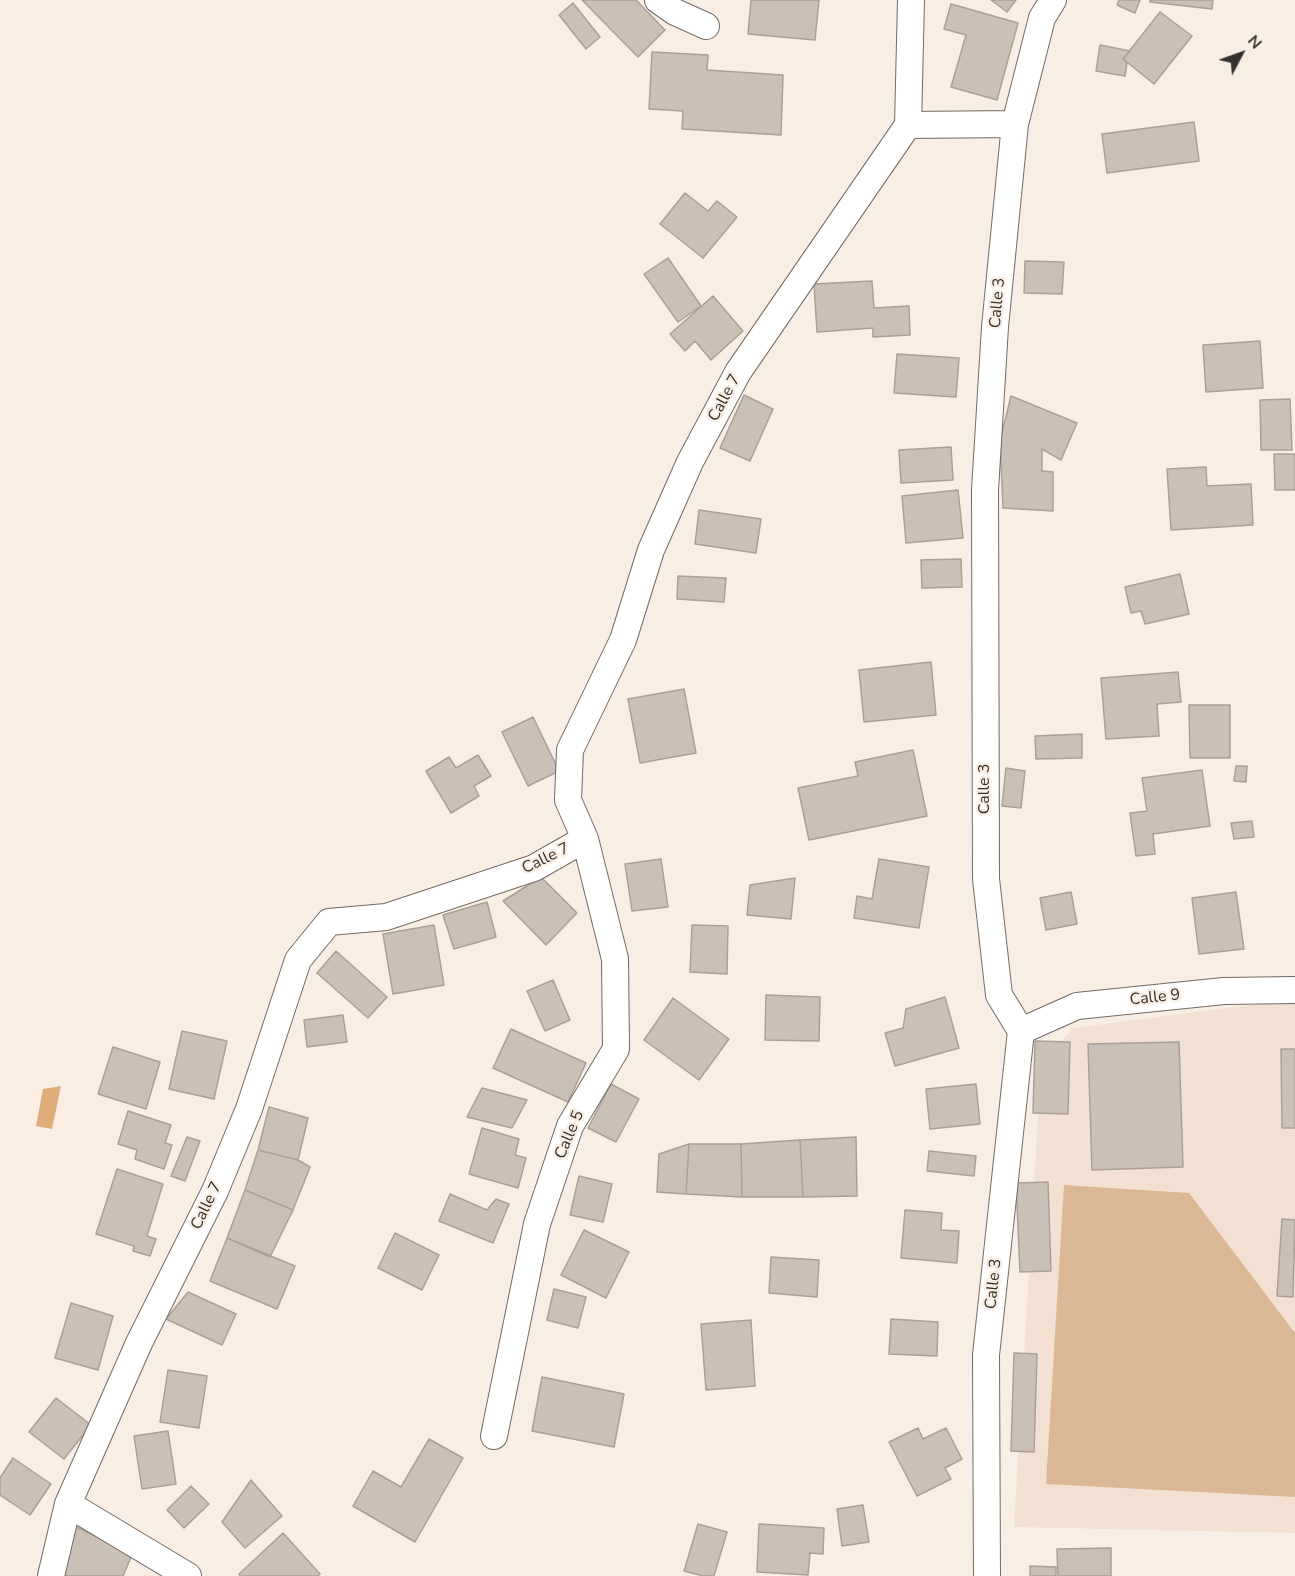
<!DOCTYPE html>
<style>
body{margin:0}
#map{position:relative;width:1295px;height:1576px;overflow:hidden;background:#f9eee3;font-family:"Nunito Sans",sans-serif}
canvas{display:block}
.north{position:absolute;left:1211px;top:24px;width:60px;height:60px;-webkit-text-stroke:4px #f9eee3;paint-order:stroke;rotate:49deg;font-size:16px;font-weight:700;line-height:24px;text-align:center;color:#35312d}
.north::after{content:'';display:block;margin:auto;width:21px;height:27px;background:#35312d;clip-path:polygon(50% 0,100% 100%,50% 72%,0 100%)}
</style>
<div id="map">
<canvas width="1295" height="1576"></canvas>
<div class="north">N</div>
</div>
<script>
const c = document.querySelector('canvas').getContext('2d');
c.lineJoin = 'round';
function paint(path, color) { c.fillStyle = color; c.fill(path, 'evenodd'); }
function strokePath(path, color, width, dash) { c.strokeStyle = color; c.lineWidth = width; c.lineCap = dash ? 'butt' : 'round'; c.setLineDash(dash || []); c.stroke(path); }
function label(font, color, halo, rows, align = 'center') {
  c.font = font + ' "Nunito Sans",sans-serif'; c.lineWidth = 5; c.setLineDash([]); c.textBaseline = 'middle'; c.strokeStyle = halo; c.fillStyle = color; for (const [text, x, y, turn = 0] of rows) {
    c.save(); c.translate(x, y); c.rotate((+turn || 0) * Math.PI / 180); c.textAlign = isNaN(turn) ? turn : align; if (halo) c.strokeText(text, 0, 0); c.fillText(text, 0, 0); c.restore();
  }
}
paint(new Path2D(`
 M1266 1003 1295 1004V1533L1014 1527 1041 1065 1073 1028Z`), '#f2e1d2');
paint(new Path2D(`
 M1064 1185 1189 1193 1295 1333V1497L1046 1484Z`), '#dab795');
paint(new Path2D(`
 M61 1086 52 1129 36 1126 43 1089Z`), '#dfad7a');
const building = new Path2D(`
 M582 0H636L665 30 638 57Z
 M751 0H819L815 40 748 34Z
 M991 0H1016L1007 12Z
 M1119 0H1140L1135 13 1117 5Z
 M1150 0H1213L1212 9 1150 2Z
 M573 3 600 37 586 49 559 15Z
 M951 4 1018 23 997 100 951 87 966 35 944 29Z
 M1160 12 1192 36 1154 84 1123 59Z
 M1100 45 1130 51 1123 59 1127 63 1125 76 1096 71Z
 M652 52 708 55 707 70 783 75 781 135 682 129 683 111 649 109Z
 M1194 122 1199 161 1107 173 1102 134Z
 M685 193 708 211 717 201 737 217 703 258 660 224Z
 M668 258 701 306 678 322 644 274Z
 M1025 261 1064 262 1062 294 1024 293Z
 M872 281 874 308 909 306 910 335 873 337V328L817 332 814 284Z
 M713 296 743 331 711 360 695 341 685 351 670 334Z
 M1260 341 1263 388 1206 392 1203 345Z
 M897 354 959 358 956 397 894 393Z
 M744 395 773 409 750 461 720 448Z
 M1011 396 1077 423 1061 460 1042 449V471L1053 472V511L1003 508 1000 441Z
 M1290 399 1292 450H1261L1260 400Z
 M951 447 953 480 901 483 899 450Z
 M1274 454H1295V490H1275Z
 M1206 467 1207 486 1251 484 1253 525 1171 530 1167 469Z
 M958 490 963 538 906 543 902 496Z
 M699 510 761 519 756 553 695 544Z
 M961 559 962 587 922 588 921 560Z
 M1180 574 1189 614 1145 624 1141 611 1131 613 1125 587Z
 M678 576 726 578 724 602 677 599Z
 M931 662 936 715 864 722 859 670Z
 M1178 672 1181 702 1157 704 1159 736 1106 739 1101 678Z
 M684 689 696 753 640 763 628 699Z
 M1189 705H1230V758H1190Z
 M533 717 559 771 528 786 502 732Z
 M1082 734V758L1036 759 1035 736Z
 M913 750 927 816 809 840 798 788 858 776 855 762Z
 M478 755 491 776 474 786 479 796 451 813 426 771 449 757 456 768Z
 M1236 766H1247L1246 782 1234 781Z
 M1006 768 1025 771 1021 808 1002 806Z
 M1202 770 1210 826 1153 834 1155 854 1136 856 1130 813 1147 811 1142 778Z
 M1252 821 1254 837 1234 839 1231 823Z
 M661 859 668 907 632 911 625 864Z
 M879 859 929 867 919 928 854 918 857 896 872 899Z
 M541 877 577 913 546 945 503 901Z
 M795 878 791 919 747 915 750 885Z
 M1071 892 1077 924 1046 930 1040 898Z
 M1236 892 1244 949 1199 954 1192 898Z
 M487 902 496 937 454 949 443 915Z
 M434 925 444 985 393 994 383 934Z
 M692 925 728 926 727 974 690 972Z
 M336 951 387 997 368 1018 317 973Z
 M553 980 570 1020 545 1031 527 991Z
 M766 995 820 997 819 1041 765 1040Z
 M945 997 959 1048 895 1066 885 1033 903 1028 906 1009Z
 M673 998 729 1039 699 1080 644 1040Z
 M343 1015 347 1042 307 1047 304 1020Z
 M511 1029 586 1063 568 1102 493 1068Z
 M182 1031 227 1041 214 1099 169 1089Z
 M1035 1041 1070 1042 1068 1114 1033 1113Z
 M1179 1042 1183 1167 1092 1170 1088 1044Z
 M113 1047 160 1062 146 1109 98 1094Z
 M1281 1049H1295V1128H1282Z
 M611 1084 639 1099 616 1142 588 1128Z
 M976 1084 980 1124 930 1129 926 1089Z
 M482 1088 527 1100 512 1128 467 1117Z
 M269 1107 308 1118 298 1160 258 1150Z
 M128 1111 171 1125 165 1143 172 1145 164 1169 135 1159 137 1150 118 1144Z
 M482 1128 519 1139 515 1155 526 1158 518 1188 469 1174Z
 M187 1137 200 1141 185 1181 171 1176Z
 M856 1137 857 1196 803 1197 800 1140Z
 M800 1140 803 1197H742L741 1144Z
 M689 1144H741L742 1197 686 1194Z
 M689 1144 686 1194 657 1192 659 1154Z
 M258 1150 298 1160 310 1167 293 1210 245 1190Z
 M929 1151 976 1156 974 1176 927 1171Z
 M117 1169 163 1184 147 1236 156 1239 150 1256 133 1251 134 1246 96 1234Z
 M579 1176 612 1184 603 1222 570 1215Z
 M1048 1182 1051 1271 1020 1272 1016 1183Z
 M245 1190 293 1210 270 1257 227 1238Z
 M450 1194 487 1210 496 1199 509 1204 493 1243 439 1221Z
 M905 1210 942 1213 941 1230 959 1231 957 1263 901 1258Z
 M1282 1219 1295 1220 1293 1297 1277 1296Z
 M584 1230 629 1252 606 1298 561 1275Z
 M395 1233 439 1255 422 1290 378 1268Z
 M227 1238 295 1266 277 1309 210 1281Z
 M771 1257 819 1260 817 1297 769 1293Z
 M554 1289 586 1297 578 1328 547 1320Z
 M188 1292 236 1314 222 1345 166 1319Z
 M71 1303 113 1316 98 1370 55 1358Z
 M891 1319 938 1322 937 1356 889 1354Z
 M751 1320 755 1386 706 1390 701 1324Z
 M1014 1353 1037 1354 1034 1452 1011 1451Z
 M168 1370 207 1376 199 1428 160 1422Z
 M542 1377 624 1394 614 1447 532 1431Z
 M56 1398 91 1425 64 1459 29 1432Z
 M918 1428 923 1439 946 1428 962 1459 945 1468 951 1479 917 1496 889 1442Z
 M168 1431 176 1484 142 1489 134 1436Z
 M429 1439 463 1458 415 1542 353 1506 373 1471 401 1487Z
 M13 1458 51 1484 30 1515 0 1495V1478Z
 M251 1480 282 1516 245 1548 222 1522Z
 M191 1486 209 1504 184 1528 167 1510Z
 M863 1505 869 1542 842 1546 837 1509Z
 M698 1524 727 1532 714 1576H703L684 1571Z
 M759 1524 824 1528 823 1554 810 1553 808 1575 757 1572Z
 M75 1526 132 1555 123 1576H63Z
 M283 1533 320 1574 318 1576H240L239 1574Z
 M1111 1548V1576H1058L1057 1549Z
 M1030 1566 1056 1567V1576H1030Z`);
paint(building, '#cbc0b6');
strokePath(building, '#aba096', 1.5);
const street = new Path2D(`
 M658 0 675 12 706 26
 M908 125 1015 124
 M1021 1031 1077 1006 1224 991 1295 990
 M494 1436 537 1224 570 1126 616 1049 615 959 585 839 568 800 570 750 623 640 651 550 690 462 738 372 908 125 911 0
 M68 1504 188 1576
 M51 1576 68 1504 139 1343 215 1191 249 1109 298 960 329 922 386 917 534 868 585 839
 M987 1576 986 1355 1021 1031 999 995 986 879 985 490 995 327 1015 124 1042 18 1053 0`);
strokePath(street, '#746a61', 28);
strokePath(street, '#fff', 26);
label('16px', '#35312d', '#f9eee3', [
 ["Calle 3",998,303,-85],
 ["Calle 7",725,398,-62],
 ["Calle 3",985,789,-90],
 ["Calle 7",546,859,-26],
 ["Calle 9",1155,998,-6],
 ["Calle 5",570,1135,-67],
 ["Calle 7",207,1206,-64],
 ["Calle 3",994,1284,-84]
]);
</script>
